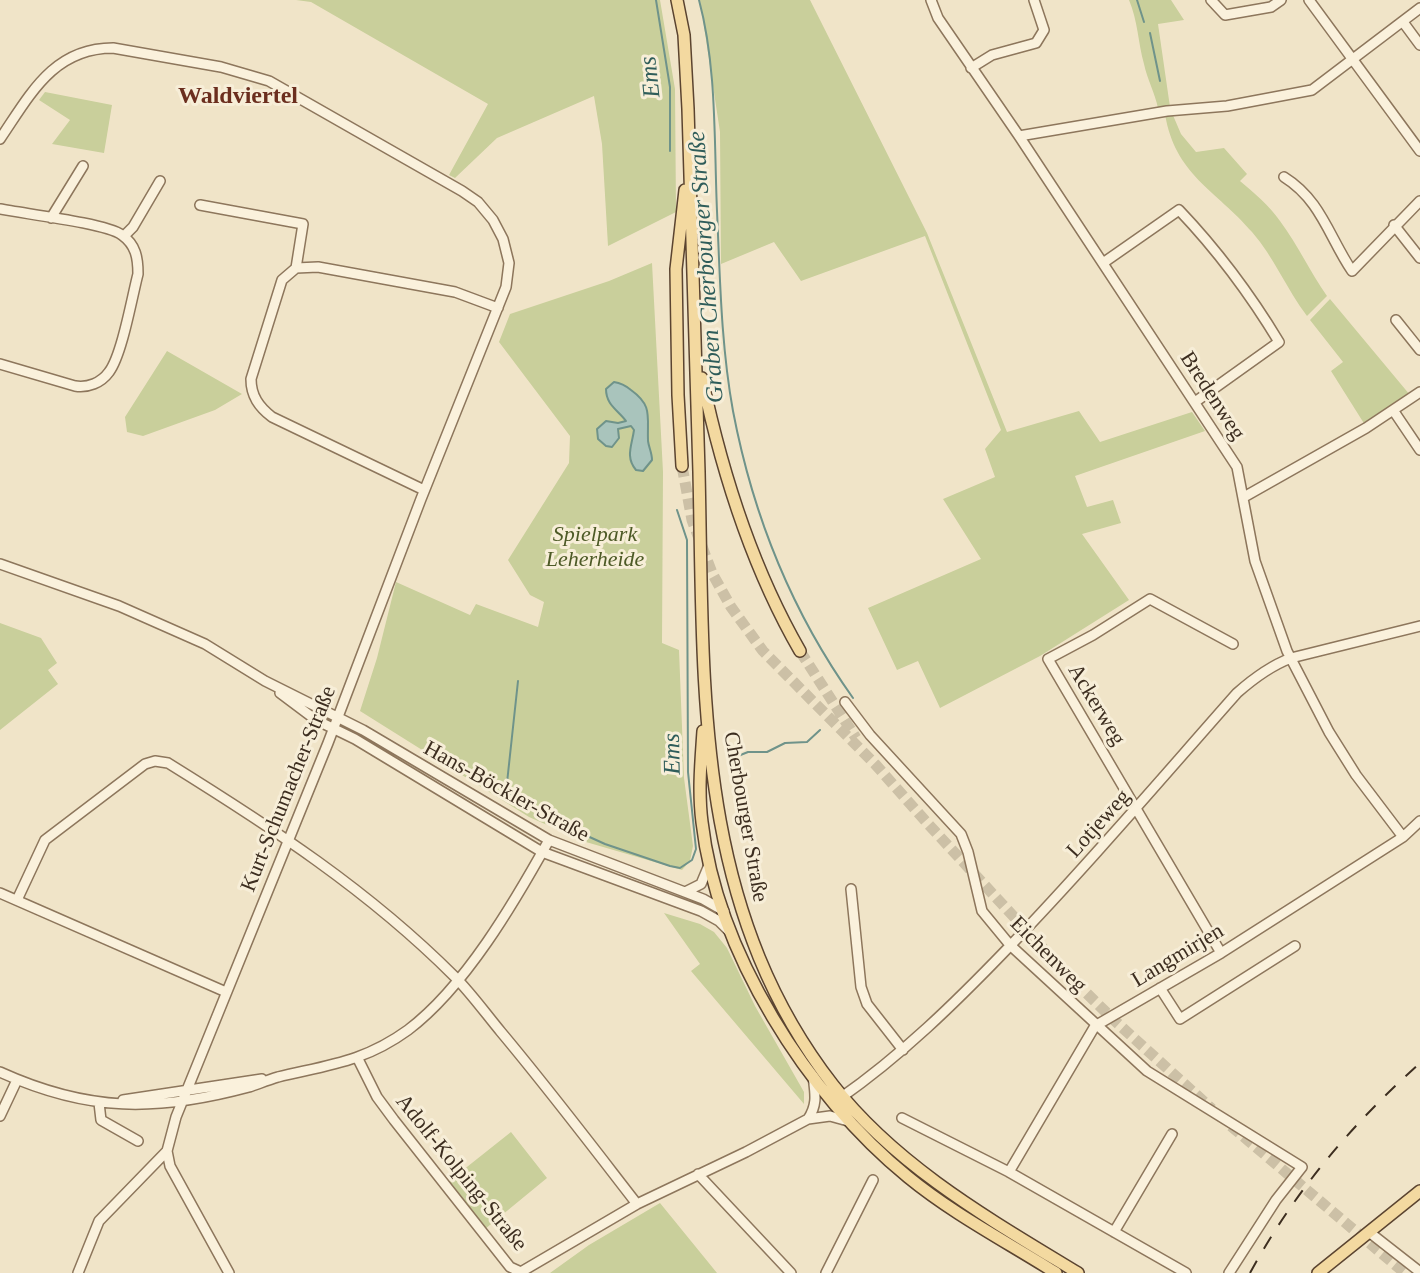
<!DOCTYPE html>
<meta charset="utf-8">
<style>
body{margin:0}
canvas{display:block;background:#f0e4c8}
</style>
<canvas width="1420" height="1273"></canvas>
<script>
const c = document.querySelector('canvas').getContext('2d');
c.lineJoin = 'round';
function paint(path, color) { c.fillStyle = color; c.fill(path, 'evenodd'); }
function strokePath(path, color, width, dash) { c.strokeStyle = color; c.lineWidth = width; c.lineCap = dash ? 'butt' : 'round'; c.setLineDash(dash || []); c.stroke(path); }
function label(font, color, halo, rows, align = 'center') {
  c.font = font + ' Georgia,serif'; c.lineWidth = 6; c.setLineDash([]); c.textBaseline = 'middle'; c.strokeStyle = halo; c.fillStyle = color; for (const [text, x, y, turn = 0] of rows) {
    c.save(); c.translate(x, y); c.rotate((+turn || 0) * Math.PI / 180); c.textAlign = isNaN(turn) ? turn : align; if (halo) c.strokeText(text, 0, 0); c.fillText(text, 0, 0); c.restore();
  }
}
paint(new Path2D(`
 M296 0H660L675 89 676 212 608 246 602 144 594 96 497 138 455 178 449 175 488 104 311 2Z
 M700 0H810L927 233 1007 432 1079 411 1100 442 1192 412 1205 431 1075 476 1087 507 1113 500 1121 523 1082 534 1129 600 1040 656 940 708 918 661 897 670 868 608 981 559 943 499 995 477 985 449 1001 430 925 236 801 281 774 242 721 264 720 132Z
 M1129 0H1171L1184 20 1158 24 1170 107 1158 108C1155 93 1147 79 1144 64 1138 43 1138 21 1129 0Z
 M45 92 112 105 104 153 52 144 70 120 39 100Z
 M1172 113 1181 134 1196 152 1224 148 1247 174 1240 181C1254 193 1269 205 1280 221 1298 245 1310 272 1327 296L1307 316C1287 290 1274 257 1252 232 1216 190 1175 175 1165 114Z
 M652 263 663 472 662 643 679 650 684 778 693 846 690 861 682 870 586 842 529 817 360 711 377 658 396 582 470 615 476 604 538 627 544 602 530 595 508 560 569 463 570 436 499 342 510 314 609 281Z
 M1330 299 1410 395 1365 425 1331 371 1343 362 1310 320Z
 M167 351 242 394 215 410 143 436 127 432 125 417Z
 M0 623 41 638 57 663 48 670 58 684 0 730Z
 M664 913 700 924 714 932 727 948 755 1006 804 1092V1104L691 971 700 964Z
 M511 1132 547 1178 485 1229 448 1182Z
 M660 1203 717 1273H550L589 1245Z`), '#c9cf9b');
const water = new Path2D(`
 M614 382C621 383 625 385 631 390 653 406 647 416 648 441 649 448 652 453 652 460L643 471 636 470C625 457 632 445 634 430L631 426 618 429 619 438 612 447 606 446 598 439 597 429 606 421 618 423 626 421C618 410 606 405 606 389Z`);
paint(water, '#a9c4bc');
strokePath(water, '#6f938a', 2);
strokePath(new Path2D(`
 M656 0 670 87V151
 M699 0C717 67 714 142 717 211 720 278 721 345 733 411 753 516 791 611 853 698
 M1137 0 1144 22
 M1150 33 1160 81
 M518 681 506 792 547 816
 M738 756 748 752H767L785 743 807 742 820 730
 M563 825 605 844 670 866 680 868 692 860 696 849 688 772 687 540 677 510`), '#6f938a', 2);
strokePath(new Path2D(`
 M682 466 692 520 712 573 731 607 763 651 875 764 929 825 1064 971 1115 1021 1212 1109
 M800 651 856 738
 M1231 1126 1405 1273`), '#ccc0a6', 11, [11, 5.5]);
const minor = new Path2D(`
 M931 0 938 18 1019 136 1237 467 1255 561 1287 651 1329 732 1356 775 1403 837
 M1211 0 1225 15 1271 7 1281 0
 M1309 0 1420 151
 M1403 22 1420 45
 M971 68 992 55 1036 43 1044 30 1034 0
 M1019 136 1167 111 1227 106 1312 90 1420 8
 M0 139C30 95 53 48 113 48L221 67 269 81 462 191 478 202 493 220 503 239 509 263 506 287 421 499 328 743 176 1117 167 1151 170 1166 229 1273
 M1284 177C1321 200 1329 237 1352 271L1420 201
 M200 205 303 224 296 268
 M0 209C25 214 105 223 122 235 136 245 138 258 138 274 132 297 122 355 109 372 101 383 88 388 75 386L0 364
 M51 218 83 166
 M1394 225 1420 258
 M124 236 133 227 160 181
 M1103 263 1179 210C1218 251 1250 294 1279 342L1195 402
 M1396 320 1420 350
 M1393 410 1420 450
 M424 490 272 417C259 407 251 396 251 379L282 280 296 268 318 267 455 292 498 308
 M1244 497 1366 428 1420 392
 M0 564 119 606 205 644 265 681 363 730 549 840 703 899 724 911
 M280 693 316 720 355 739 542 852 701 911 719 921 730 932
 M845 702 870 735 961 834 968 852 982 911 1010 945 1147 1071 1302 1167 1276 1200 1229 1273
 M851 889 861 987 867 1004 903 1050
 M685 892 701 884 709 865
 M0 893 226 992
 M17 900 45 840 145 764 155 761 168 763C271 827 368 890 454 976 471 993 486 1014 501 1032 548 1088 592 1146 637 1204
 M1221 953 1048 659 1093 635 1150 599 1233 644
 M1160 988 1180 1019 1295 946
 M358 1059 377 1097 394 1120 510 1267 521 1272 637 1204 746 1152 808 1119 830 1116 848 1121
 M0 1072C88 1112 156 1112 249 1087 258 1084 268 1080 278 1077 328 1065 364 1062 408 1030 465 987 514 903 549 840
 M839 1099C902 1055 955 1003 1008 948 1087 866 1161 779 1237 693 1254 678 1270 666 1291 658L1420 626
 M123 1100 262 1079
 M99 1103 101 1120 138 1141
 M0 1116 17 1080
 M902 1118 1009 1172 1186 1273
 M808 1119C818 1104 815 1093 813 1076
 M1009 1172 1095 1026 1221 953 1403 837 1420 821
 M698 1174 791 1273
 M1114 1232 1172 1134
 M1369 1232 1420 1272
 M78 1273 99 1221 167 1151
 M826 1273 873 1180`);
const major = new Path2D(`
 M677 0 684 35 688 109C691 230 696 351 699 472 704 687 693 905 833 1085 897 1167 991 1220 1078 1273
 M702 378C722 473 751 566 800 651
 M682 466 678 395 676 269 685 190
 M703 731C701 761 698 791 702 822 717 952 807 1095 908 1177 953 1214 1007 1242 1056 1273
 M1318 1273 1420 1191`);
strokePath(minor, '#8d765c', 12);
strokePath(major, '#5b4430', 14);
strokePath(minor, '#faf1dc', 9);
strokePath(major, '#f3d9a0', 11);
strokePath(new Path2D(`
 M1250 1273C1294 1192 1352 1124 1420 1063`), '#3d2e20', 2, [14, 14]);
label('22px', '#3d2e20', '#f7eed8', [
 ["Bredenweg",1212,396,57],
 ["Ackerweg",1096,705,59],
 ["Kurt-Schumacher-Straße",289,789,-68],
 ["Hans-Böckler-Straße",506,792,29],
 ["Cherbourger Straße",745,817,80],
 ["Lotjeweg",1099,824,-48],
 ["Eichenweg",1048,955,45],
 ["Langmirjen",1178,956,-31],
 ["Adolf-Kolping-Straße",461,1173,51]
]);
label('italic 22px', '#4d5a26', '#f7eed8', [
 ["Spielpark",595,535],
 ["Leherheide",595,560]
]);
label('italic 24px', '#2f5d5a', '#f7eed8', [
 ["Ems",651,77,-96],
 ["Graben Cherbourger Straße",707,267,-94],
 ["Ems",673,754,-91]
]);
label('bold 24px', '#6b2e1e', '#f7eed8', [
 ["Waldviertel",238,97]
]);
</script>
